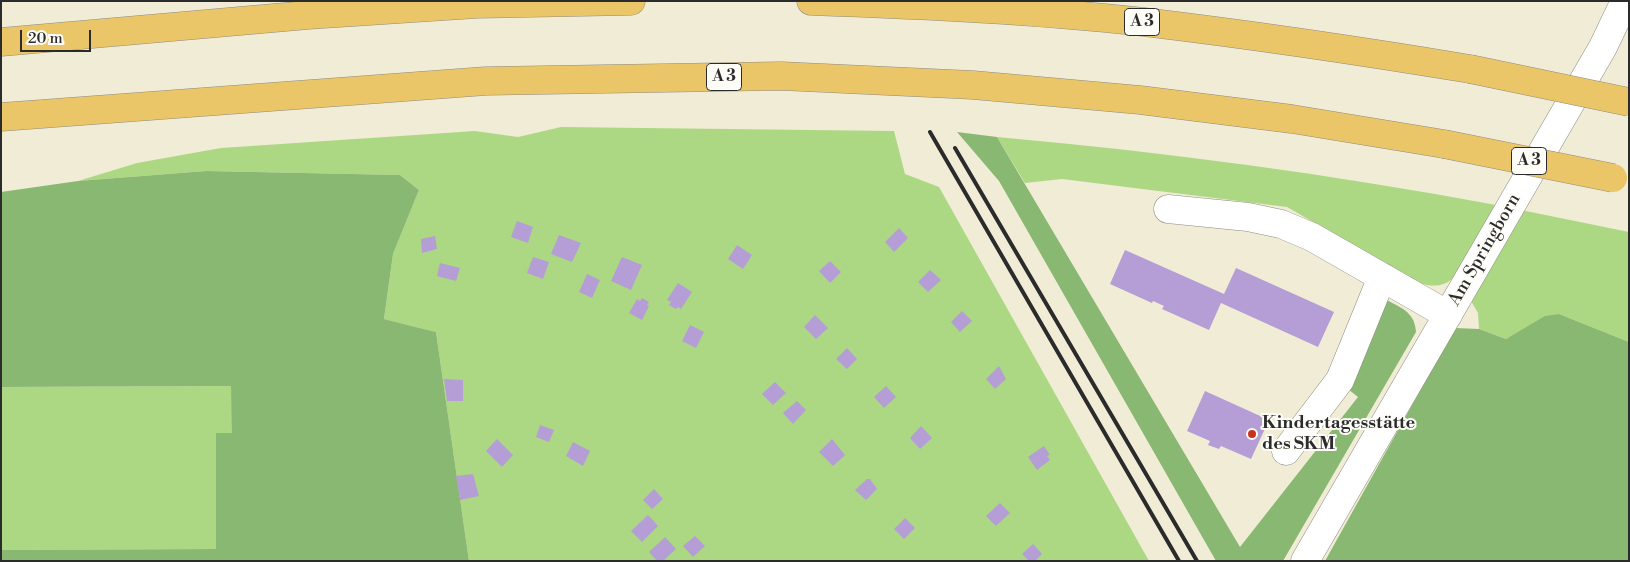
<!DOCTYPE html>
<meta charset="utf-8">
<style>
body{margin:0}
#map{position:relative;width:1630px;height:562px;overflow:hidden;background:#f1ecd6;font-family:"Libre Bodoni",serif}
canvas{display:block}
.frame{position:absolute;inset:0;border:2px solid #2b2b2b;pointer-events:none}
.scale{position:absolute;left:20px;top:30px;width:71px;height:22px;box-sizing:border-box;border:2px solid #2b2b2b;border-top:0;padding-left:6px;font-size:15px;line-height:18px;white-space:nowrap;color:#2b2b2b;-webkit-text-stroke:4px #fdfcf7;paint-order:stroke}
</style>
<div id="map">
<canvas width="1630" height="562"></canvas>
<div class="frame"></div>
<div class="scale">20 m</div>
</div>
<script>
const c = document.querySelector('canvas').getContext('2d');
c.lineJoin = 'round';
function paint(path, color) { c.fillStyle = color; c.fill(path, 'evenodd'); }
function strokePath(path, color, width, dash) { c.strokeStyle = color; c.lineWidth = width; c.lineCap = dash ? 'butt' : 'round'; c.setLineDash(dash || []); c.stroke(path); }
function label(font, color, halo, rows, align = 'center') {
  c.font = font + ' "Libre Bodoni",serif'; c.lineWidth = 4; c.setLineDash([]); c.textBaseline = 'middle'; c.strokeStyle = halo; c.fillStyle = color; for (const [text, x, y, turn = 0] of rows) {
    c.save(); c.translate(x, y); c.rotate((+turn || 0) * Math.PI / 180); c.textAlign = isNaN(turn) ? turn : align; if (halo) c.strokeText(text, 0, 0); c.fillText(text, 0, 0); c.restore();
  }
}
paint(new Path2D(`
 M561 127 894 131 905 174 939 187 1149 561H469L436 332 384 319 393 254 419 190 400 175 206 171 78 181 137 163 221 148 475 131 518 137Z
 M997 137C1165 152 1330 174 1496 205L1454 278C1442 287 1434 287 1419 283L1287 207 1062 179 1025 183Z
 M1521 210 1629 232V342L1559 314 1506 339 1479 329 1478 313 1471 301Z
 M232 386V433H216V549L1 550V387Z`), '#acd884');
paint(new Path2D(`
 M957 132 997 137 1240 547 1358 397 1348 389 1383 298C1399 307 1415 311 1416 332L1283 561H1216L999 181Z
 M206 171 400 175 419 190 393 254 384 319 436 332 469 561H1V550L216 549V433H232L231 386 1 387V192L78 181Z
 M1559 314 1629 342V561H1325L1455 328 1479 329 1506 339 1545 316Z`), '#89b872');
paint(new Path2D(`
 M517 221 533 227 528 243 511 237Z
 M899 228 908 238 894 252 885 242Z
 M559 235 581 243 572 262 551 254Z
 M435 236 437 249 422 253 421 239Z
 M737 245 752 255 743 269 728 259Z
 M1125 250 1224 294 1236 268 1334 312 1318 347 1221 303 1209 330 1162 309 1164 306 1153 301 1152 303 1110 284Z
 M533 257 549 262 543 279 527 273Z
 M622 257 642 265 631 290 611 281Z
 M830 261 841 272 830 283 819 271Z
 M440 263 460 268 456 281 437 276Z
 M930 270 941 280 928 292 918 282Z
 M587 274 600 280 592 298 579 292Z
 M678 283 692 292 681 309 678 307 676 309 669 305 671 302 667 300Z
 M642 298 649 302 647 305 649 306 642 320 629 313 637 299 640 301Z
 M962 311 972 321 960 332 951 322Z
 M815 315 828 328 816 339 804 327Z
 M690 325 704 332 696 348 682 341Z
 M847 348 857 359 847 369 836 359Z
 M999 366 1006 379 995 389 986 379Z
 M444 379 463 380V401H447Z
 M775 382 786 393 773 405 762 394Z
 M886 386 896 397 884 408 874 397Z
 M1205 391 1269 420 1251 459 1221 446 1219 449 1208 445 1210 441 1187 431Z
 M797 401 806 410 793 424 783 413Z
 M540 425 554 430 549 442 536 437Z
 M921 426 932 438 920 449 910 438Z
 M497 439 513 455 502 467 486 451Z
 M832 439 845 455 833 466 819 452Z
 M573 442 590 451 583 466 566 456Z
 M1044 446 1050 455 1047 456 1050 460 1037 470 1028 457Z
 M473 474 479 496 460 500 456 476Z
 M867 479H870L877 489 866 500 855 490Z
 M654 489 663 499 652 509 643 500Z
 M1000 503 1010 513 996 526 986 516Z
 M648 515 658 526 642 542 631 531Z
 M905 518 915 528 904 539 894 529Z
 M695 536 705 546 693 557 683 546Z
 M665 537 676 549 663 561H657L649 552Z
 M1033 544 1042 554 1035 561H1029L1022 554Z`), '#b49ed5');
const minor = new Path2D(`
 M1168 209 1248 217 1281 224 1312 237 1448 315
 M1286 451 1340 380 1382 277
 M1305 561 1603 47 1625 1`);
const highway = new Path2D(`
 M811 1C922 5 1033 10 1144 22 1253 35 1361 51 1470 69
 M1 42 308 15 476 4 631 1
 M1 117 486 81 781 76 973 85 1140 100 1292 119 1444 144`);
strokePath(minor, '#8e8c80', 29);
strokePath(highway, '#8e8c80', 29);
strokePath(minor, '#fff', 28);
strokePath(highway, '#eac669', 28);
strokePath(new Path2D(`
 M930 132 1179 561
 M955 148 1197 561`), '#2b2b2b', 4);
const highwayBridge = new Path2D(`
 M1470 69 1629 102
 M1444 144 1613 178`);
strokePath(highwayBridge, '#8e8c80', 29, []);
strokePath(highwayBridge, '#eac669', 28);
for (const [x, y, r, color] of [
 [1252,434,5,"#c8321e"]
]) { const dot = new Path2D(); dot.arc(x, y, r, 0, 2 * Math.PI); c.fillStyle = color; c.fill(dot); strokePath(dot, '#fdfcf7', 2); }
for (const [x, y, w] of [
 [1142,22,35],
 [724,77,35],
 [1529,161,35]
]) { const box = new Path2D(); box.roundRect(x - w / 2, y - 13.5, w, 27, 4); c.fillStyle = '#fdfcf7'; c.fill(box); strokePath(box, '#2b2b2b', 1); }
label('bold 16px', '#2b2b2b', null, [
 ["A 3",1142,22],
 ["A 3",724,77],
 ["A 3",1529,161]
]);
label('18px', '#2b2b2b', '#fdfcf7', [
 ["Am Springborn",1485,250,-60]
]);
label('bold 18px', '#2b2b2b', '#fdfcf7', [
 ["Kindertagesstätte",1262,424],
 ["des SKM",1262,445]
], 'left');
</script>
